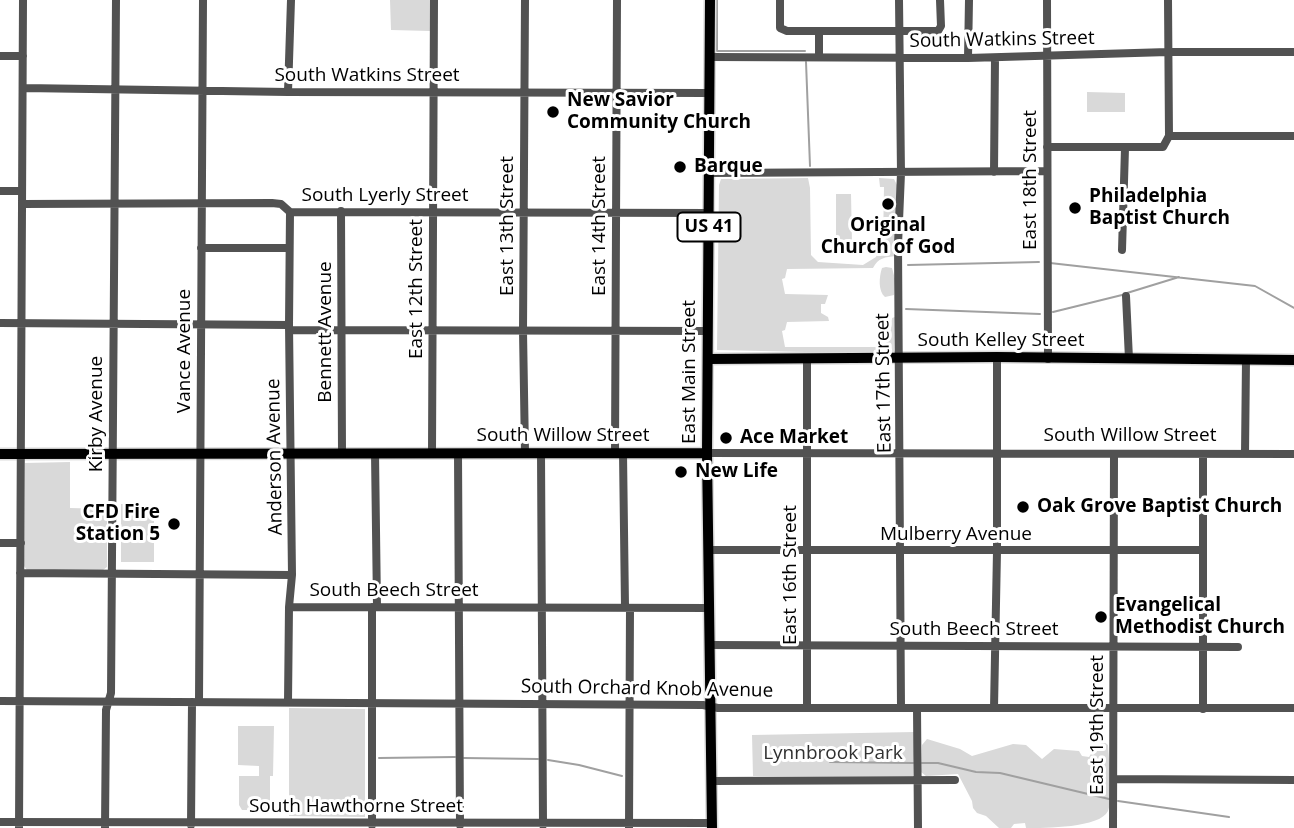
<!DOCTYPE html>
<style>
body{margin:0}
canvas{display:block;background:#fff}
</style>
<canvas width="1294" height="828"></canvas>
<script>
const c = document.querySelector('canvas').getContext('2d');
c.lineJoin = 'round';
function paint(path, color) { c.fillStyle = color; c.fill(path, 'evenodd'); }
function strokePath(path, color, width, dash) { c.strokeStyle = color; c.lineWidth = width; c.lineCap = dash ? 'butt' : 'round'; c.setLineDash(dash || []); c.stroke(path); }
function label(font, color, halo, rows, align = 'center') {
  c.font = font + ' "Open Sans",sans-serif'; c.lineWidth = 6; c.setLineDash([]); c.textBaseline = 'middle'; c.strokeStyle = halo; c.fillStyle = color; for (const [text, x, y, turn = 0] of rows) {
    c.save(); c.translate(x, y); c.rotate((+turn || 0) * Math.PI / 180); c.textAlign = isNaN(turn) ? turn : align; if (halo) c.strokeText(text, 0, 0); c.fillText(text, 0, 0); c.restore();
  }
}
paint(new Path2D(`
 M390 0H431L430 31 391 30Z
 M1087 92 1125 93V112H1087Z
 M808 178 810 188 811 255 818 262 863 265 876 257 880 245 883 244 884 187H880L879 178 894 179 897 185 896 256C885 257 878 258 873 268L787 269 785 278 782 279 785 294 828 295 825 304H821V313L828 317 829 321 787 322 785 330 782 331 785 347H886V329L891 330 892 318 895 317 894 354 717 350 719 185 721 179Z
 M836 194H851L852 243H836Z
 M886 267 892 268 895 279 894 295 885 297C878 291 879 277 882 268Z
 M70 462V508L107 509V567L103 570H27L24 566 25 463Z
 M121 504 154 505V562H121Z
 M289 708 365 709V817L289 816Z
 M238 726H274L273 776H270V810H242L239 805V776H259V766L238 765Z
 M915 732 913 776H753L752 735Z
 M927 739 960 749 972 756 1013 744 1026 745 1042 759 1054 749 1079 751 1082 756 1089 757 1096 746 1104 742 1108 745C1109 763 1114 795 1108 811 1100 828 1045 828 1026 828L1025 823 1014 824 1011 828H999L986 816 977 813 973 808 972 801 958 774 926 776 921 772 922 745Z`), '#d9d9d9');
strokePath(new Path2D(`
 M717 0V51H805
 M806 62 810 166
 M1050 263 1255 286 1294 308
 M908 265 1039 262
 M1127 293 1179 277
 M906 309 1040 314
 M1053 312 1122 295
 M379 758 455 757
 M464 758 538 759
 M548 760 579 765 622 776
 M830 762 913 763
 M922 763H938L976 772 1000 773 1109 799
 M1118 801 1229 817`), '#a0a0a0', 2);
const major = new Path2D(`
 M710 0 707 453 712 828
 M708 359 997 357 1294 360
 M0 454 707 453`);
strokePath(major, '#dbdbdb', 13);
strokePath(new Path2D(`
 M780 0V28L787 31H938L941 26 940 0
 M899 0 901 173 898 245 901 708
 M1047 0 1048 359
 M1168 0 1169 136
 M0 56H23
 M819 56V31
 M710 57 968 58 1168 52H1294
 M968 58 969 0
 M24 88 288 92 709 93
 M288 92 291 0
 M1047 147H1163L1169 136H1294
 M994 172 995 58
 M709 173 1047 171
 M0 191H22
 M22 204 272 203 281 204 290 212 709 213
 M341 211 342 453
 M201 248H288
 M1122 250 1125 148
 M1126 296 1129 359
 M0 323 289 325
 M289 330 708 331
 M525 452 523 331 525 0
 M375 453 377 607
 M432 453 434 0
 M458 453 460 825
 M541 453 543 825
 M615 453 617 0
 M623 453 625 607
 M707 453 1294 454
 M1245 454 1246 360
 M0 543H21
 M709 550H1203
 M20 573 292 575
 M289 607 710 608
 M710 645 1238 647
 M0 701 703 705 718 708H1294
 M199 702 203 0
 M288 702 289 607 292 575 289 325 290 212
 M807 707V358
 M917 708 918 828
 M994 708 997 551V357
 M1203 709V455
 M1114 779 1294 780
 M712 781 955 780
 M0 822 712 823
 M191 825 192 702
 M372 825V607
 M19 828 23 0
 M105 828 106 710 111 693 116 0
 M629 828 630 608
 M1113 828 1114 454`), '#525252', 8);
strokePath(major, '#000', 10);
for (const [x, y, r, color] of [
 [553,112,7,"#000"],
 [680,167,7,"#000"],
 [888,204,7,"#000"],
 [1075,208,7,"#000"],
 [726,438,7,"#000"],
 [681,472,7,"#000"],
 [1023,507,7,"#000"],
 [174,524,7,"#000"],
 [1101,617,7,"#000"]
]) { const dot = new Path2D(); dot.arc(x, y, r, 0, 2 * Math.PI); c.fillStyle = color; c.fill(dot); strokePath(dot, '#fff', 2.5); }
for (const [x, y, w] of [
 [709,227,63]
]) { const box = new Path2D(); box.roundRect(x - w / 2, y - 14.5, w, 29, 5); c.fillStyle = '#fff'; c.fill(box); strokePath(box, '#000', 2); }
label('bold 18px', '#000', null, [
 ["US 41",709,227]
]);
label('19px', '#000', '#fff', [
 ["South Watkins Street",1002,40,-1],
 ["South Watkins Street",367,76],
 ["East 18th Street",1031,180,-90],
 ["South Lyerly Street",385,196],
 ["East 13th Street",508,226,-90],
 ["East 14th Street",600,226,-90],
 ["East 12th Street",417,289,-90],
 ["Bennett Avenue",326,332,-90],
 ["South Kelley Street",1001,341],
 ["Vance Avenue",185,351,-90],
 ["East Main Street",690,372,-90],
 ["East 17th Street",884,383,-91],
 ["Kirby Avenue",97,414,-90],
 ["South Willow Street",563,436],
 ["South Willow Street",1130,436],
 ["Anderson Avenue",275,457,-91],
 ["Mulberry Avenue",956,535],
 ["East 16th Street",791,575,-90],
 ["South Beech Street",394,591],
 ["South Beech Street",974,630],
 ["South Orchard Knob Avenue",647,689,1],
 ["East 19th Street",1098,725,-90],
 ["South Hawthorne Street",356,807]
]);
label('bold 19px', '#000', '#fff', [
 ["New Savior",567,101],
 ["Community Church",567,123],
 ["Barque",694,167],
 ["Philadelphia",1089,197],
 ["Baptist Church",1089,219],
 ["Original",888,226,"center"],
 ["Church of God",888,248,"center"],
 ["Ace Market",740,438],
 ["New Life",695,472],
 ["Oak Grove Baptist Church",1037,507],
 ["CFD Fire",160,513,"right"],
 ["Station 5",160,535,"right"],
 ["Evangelical",1115,606],
 ["Methodist Church",1115,628]
], 'left');
label('19px', '#303030', '#fff', [
 ["Lynnbrook Park",833,754]
]);
</script>
